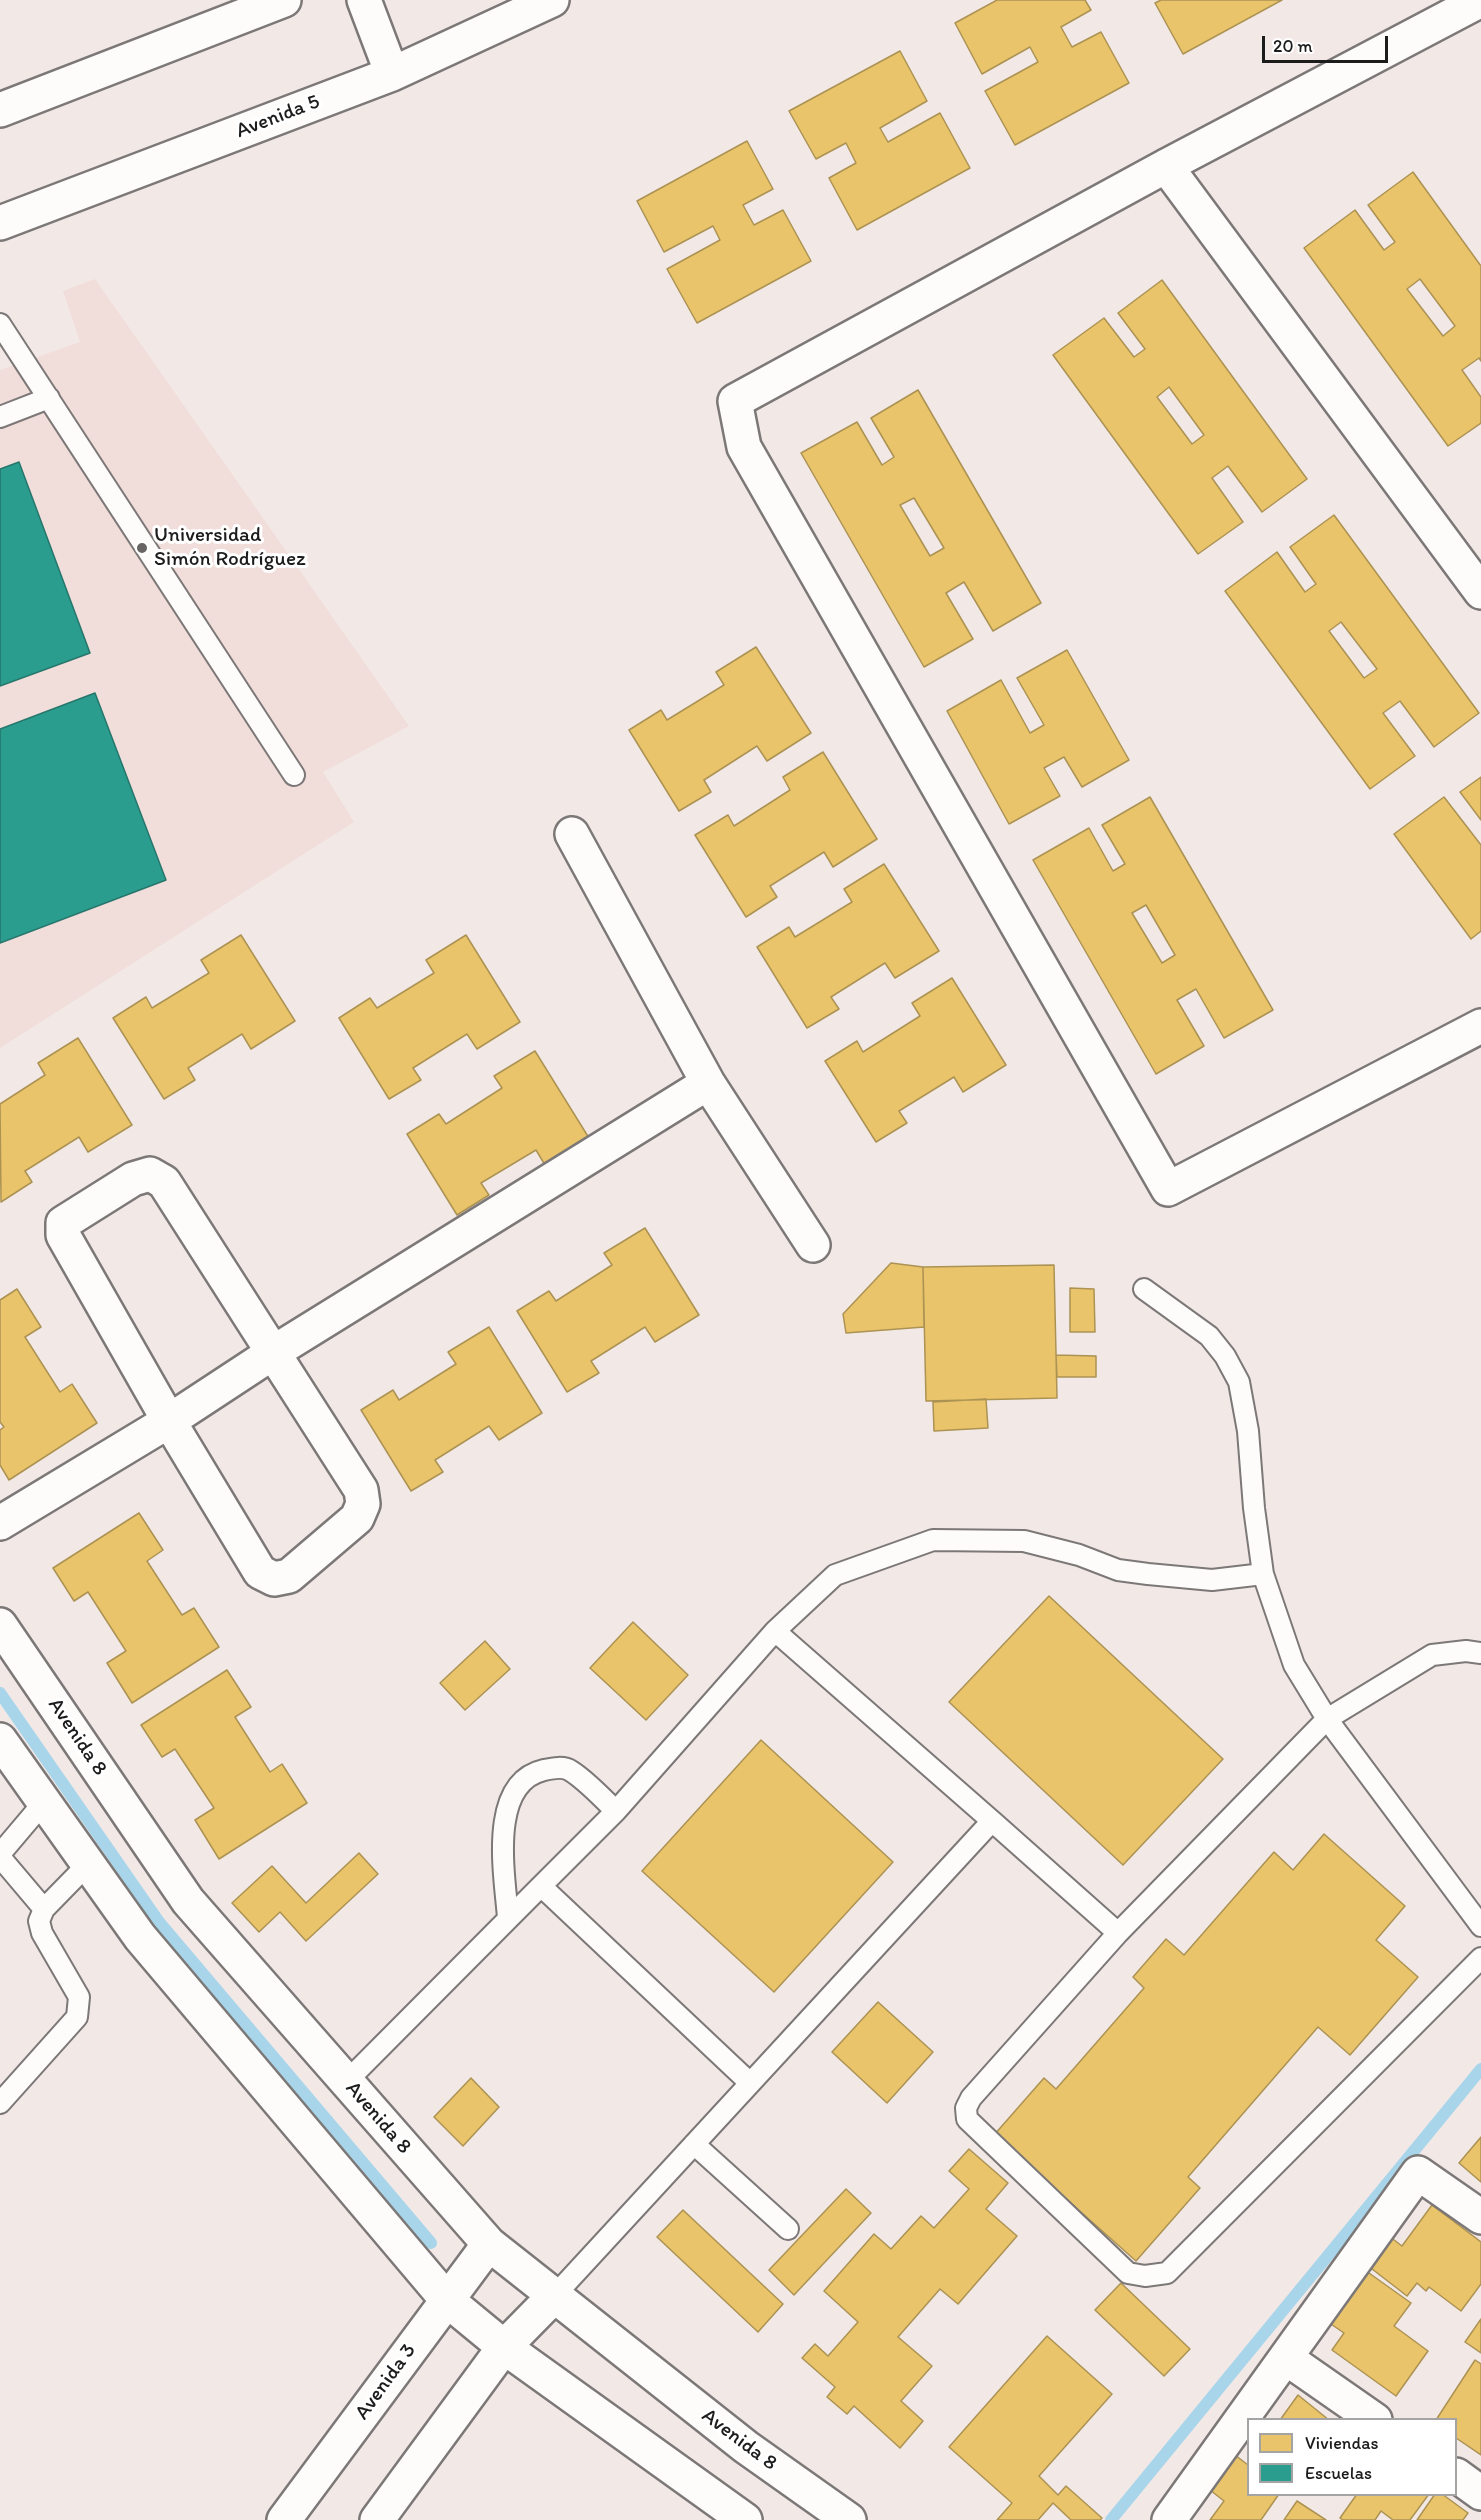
<!DOCTYPE html>
<meta charset="utf-8">
<style>
body{margin:0}
#map{position:relative;width:1481px;height:2520px;overflow:hidden;background:#f2e9e7;font-family:Itim,sans-serif}
canvas{display:block}
.legend{position:absolute;left:1247px;top:2418px;width:210px;height:78px;box-sizing:border-box;background:#fff;border:2px solid #a4a4a4;margin:0;padding:8px 10px;list-style:none;font-size:18px;color:#1c1c1c}
.legend li{display:flex;align-items:center;gap:12px;height:30px}
.legend b{width:30px;border:2px solid #a4a4a4}
.scale{position:absolute;left:1262px;top:36px;width:126px;height:27px;box-sizing:border-box;border:3px solid #1c1c1c;border-top:0;padding-left:8px;font-size:18px;line-height:21px;white-space:nowrap;color:#1c1c1c;-webkit-text-stroke:4px #fff;paint-order:stroke}
</style>
<div id="map">
<canvas width="1481" height="2520"></canvas>
<ul class="legend">
<li><b style="height:16px;background:#e9c46a"></b>Viviendas</li>
<li><b style="height:16px;background:#2a9d8f"></b>Escuelas</li>
</ul>
<div class="scale">20 m</div>
</div>
<script>
const c = document.querySelector('canvas').getContext('2d');
c.lineJoin = 'round';
function paint(path, color) { c.fillStyle = color; c.fill(path, 'evenodd'); }
function strokePath(path, color, width, dash) { c.strokeStyle = color; c.lineWidth = width; c.lineCap = dash ? 'butt' : 'round'; c.setLineDash(dash || []); c.stroke(path); }
function label(font, color, halo, rows, align = 'center') {
  c.font = font + ' Itim,sans-serif'; c.lineWidth = 6; c.setLineDash([]); c.textBaseline = 'middle'; c.strokeStyle = halo; c.fillStyle = color; for (const [text, x, y, turn = 0] of rows) {
    c.save(); c.translate(x, y); c.rotate((+turn || 0) * Math.PI / 180); c.textAlign = isNaN(turn) ? turn : align; if (halo) c.strokeText(text, 0, 0); c.fillText(text, 0, 0); c.restore();
  }
}
paint(new Path2D(`
 M95 279 409 726 323 772 354 822 0 1048V370L80 342 63 291Z`), '#f1ddd9');
const homes = new Path2D(`
 M997 0H1085L1091 10 1061 27 1072 47 1101 32 1129 83 1015 145 985 91 1038 62 1030 47 982 74 955 23Z
 M1161 0H1282L1183 54 1155 3Z
 M900 51 927 101 880 128 888 142 940 113 970 168 857 230 829 178 856 163 846 143 816 159 789 111Z
 M747 141 773 189 743 205 754 225 783 210 811 261 697 323 667 269 720 240 713 226 664 252 637 201Z
 M1413 172 1481 266V361L1479 358 1462 370 1481 397V423L1448 446 1304 248 1355 210 1384 250 1395 242 1368 205ZM1420 279 1455 326 1443 336 1407 289Z
 M1162 280 1307 479 1262 512 1228 466 1212 478 1243 522 1198 554 1053 355 1104 318 1134 357 1145 349 1118 313ZM1169 387 1204 435 1192 444 1157 397Z
 M918 390 1041 603 993 631 964 582 946 593 973 639 924 667 801 453 857 422 882 465 894 457 871 418ZM914 498 944 548 930 556 900 505Z
 M1334 515 1479 713 1434 747 1400 701 1383 713 1415 756 1370 789 1225 591 1277 552 1305 592 1316 584 1290 547ZM1341 622 1377 669 1364 678 1329 631Z
 M756 647 811 733 767 761 757 746 704 780 711 792 679 811 629 730 661 710 667 720 724 685 716 672Z
 M1067 650 1129 760 1082 787 1064 757 1044 768 1060 796 1009 824 947 711 1001 680 1030 733 1044 725 1017 678Z
 M823 752 877 839 833 867 824 852 770 886 777 897 746 917 695 835 728 815 734 826 790 790 783 777Z
 M1481 777V820L1460 792Z
 M1150 797 1273 1010 1224 1038 1196 989 1177 1000 1204 1046 1156 1074 1033 860 1089 828 1113 871 1125 864 1102 825ZM1146 905 1175 955 1162 963 1132 913Z
 M1444 797 1481 845V931L1471 939 1394 834Z
 M884 864 939 951 895 978 885 963 831 997 839 1009 807 1028 757 947 789 927 795 937 852 902 844 889Z
 M241 935 295 1021 251 1049 242 1034 188 1068 195 1080 164 1099 113 1018 146 997 152 1008 209 973 201 960Z
 M466 935 520 1022 477 1049 467 1034 413 1068 421 1080 389 1099 339 1018 370 998 377 1008 434 973 426 960Z
 M952 978 1006 1065 963 1092 954 1077 899 1111 907 1123 876 1142 825 1061 857 1041 863 1052 920 1016 912 1003Z
 M78 1038 132 1125 88 1152 79 1137 25 1171 32 1182 1 1202 0 1104 45 1075 38 1063Z
 M535 1051 589 1138 545 1165 536 1150 481 1183 489 1195 457 1215 407 1134 439 1114 446 1124 502 1088 494 1076Z
 M645 1228 699 1315 655 1342 645 1327 591 1361 599 1373 567 1392 517 1311 549 1291 556 1301 612 1265 604 1253Z
 M891 1263 923 1267 924 1327 846 1333 843 1314Z
 M1054 1265 1057 1398 926 1401 923 1267Z
 M1070 1288 1094 1289 1095 1332H1070Z
 M17 1289 41 1327 25 1337 60 1392 72 1384 97 1423 9 1480 0 1465V1430L4 1427 0 1422V1300Z
 M489 1327 542 1413 499 1440 489 1426 435 1460 443 1472 411 1491 361 1410 393 1390 399 1400 456 1364 448 1352Z
 M1056 1355 1096 1356V1377H1057Z
 M986 1399 988 1428 934 1431 933 1402Z
 M139 1513 163 1550 147 1561 182 1615 194 1608 219 1647 132 1703 107 1663 126 1651 88 1592 74 1601 53 1568Z
 M1049 1596 1223 1759 1123 1865 949 1702Z
 M633 1622 688 1675 646 1720 590 1668Z
 M485 1641 510 1669 465 1710 440 1683Z
 M227 1670 251 1707 235 1717 270 1772 282 1764 307 1803 219 1859 195 1820 214 1808 175 1749 162 1757 141 1725Z
 M761 1740 893 1862 774 1992 642 1871Z
 M1324 1834 1405 1906 1376 1940 1418 1977 1350 2055 1318 2027 1188 2177 1200 2188 1136 2261 994 2135 1044 2078 1056 2089 1144 1988 1133 1977 1166 1939 1184 1955 1274 1852 1293 1870Z
 M359 1853 378 1874 306 1941 280 1912 259 1932 232 1903 272 1866 306 1903Z
 M878 2002 933 2052 887 2103 832 2052Z
 M471 2078 499 2107 463 2146 434 2117Z
 M1481 2137V2182L1459 2163Z
 M969 2149 1008 2183 986 2209 1017 2236 958 2304 940 2289 898 2337 932 2366 901 2401 923 2421 900 2448 854 2406 847 2414 827 2397 835 2387 802 2358 815 2344 828 2356 858 2322 824 2291 874 2234 891 2249 921 2216 934 2228 969 2189 949 2171Z
 M846 2189 871 2213 794 2295 769 2270Z
 M1432 2205 1481 2242V2284L1461 2311 1429 2287 1426 2291 1417 2283 1407 2296 1363 2262 1385 2233 1402 2246Z
 M683 2210 783 2304 758 2332 657 2237Z
 M1362 2268 1411 2303 1394 2326 1428 2351 1396 2396 1332 2350 1344 2333 1325 2320Z
 M1121 2283 1190 2349 1164 2376 1095 2310Z
 M1481 2319V2353L1465 2342Z
 M1047 2336 1112 2394 1039 2476 1058 2495 1066 2486 1102 2518 1100 2520H1071L1053 2503 1038 2520H997L1012 2503 949 2447Z
 M1475 2360 1481 2364V2455L1456 2438V2420H1436Z
 M1298 2395 1329 2420H1280Z
 M1235 2455 1248 2465V2494H1279L1261 2520H1210L1224 2501 1210 2490Z
 M1357 2494H1429L1410 2520H1393L1381 2511 1375 2520H1343L1340 2518Z
 M1435 2494H1442L1468 2513 1463 2520H1417Z
 M1297 2501 1326 2520H1284Z`);
paint(homes, '#e9c46a');
strokePath(homes, '#ac9253', 1.5);
const schools = new Path2D(`
 M19 462 90 653 0 686V469Z
 M95 693 166 880 0 943V729Z`);
paint(schools, '#2a9d8f');
strokePath(schools, '#26766c', 1.5);
strokePath(new Path2D(`
 M0 1693 159 1922 431 2243
 M1111 2520 1481 2069`), '#a9d5ea', 12);
const lane = new Path2D(`
 M0 324 294 775
 M0 417 49 398
 M1144 1289 1209 1336 1225 1356 1239 1382 1248 1431 1254 1508 1263 1574 1294 1665 1327 1719 1481 1926
 M992 1821 1118 1933 1327 1719 1432 1655 1466 1651 1481 1653
 M0 1854 44 1802
 M0 1857 44 1909
 M508 1918C505 1877 487 1783 544 1770 553 1768 564 1766 571 1771 587 1781 602 1798 616 1811
 M1118 1933 971 2098 966 2108 967 2119 1128 2273 1145 2276 1167 2273 1481 1958
 M346 2082 541 1886
 M750 2083 541 1886 616 1811 775 1631 835 1575 933 1540 1024 1541 1079 1555 1118 1570 1148 1574 1212 1580 1263 1574
 M0 2103 77 2017 79 1997 42 1933 39 1921 44 1909 88 1864
 M694 2144 788 2229
 M556 2294 992 1821 775 1631`);
const street = new Path2D(`
 M364 0 392 74
 M1481 0 1166 166 735 401 744 447 1168 1189 1481 1026
 M0 110 284 0
 M1166 166 1481 592
 M0 223 392 74 552 0
 M708 1083 813 1245
 M150 1174 164 1182 361 1490 363 1504 357 1518 289 1576 274 1579 260 1572 169 1421 63 1235V1223L133 1179Z
 M0 1523 169 1421 274 1352 708 1083 572 834
 M0 1625 188 1901 489 2244 746 2447 849 2520
 M0 1740 140 1937 447 2300 504 2347 745 2520
 M1286 2358 1375 2420
 M1456 2475 1481 2493
 M284 2520 489 2244
 M377 2520 504 2347 556 2294
 M1169 2520 1418 2173 1481 2217`);
strokePath(lane, '#7c7877', 24);
strokePath(street, '#7c7877', 38);
strokePath(lane, '#fdfcfb', 20);
strokePath(street, '#fdfcfb', 33);
for (const [x, y, r, color] of [
 [142,548,6,"#676463"]
]) { const dot = new Path2D(); dot.arc(x, y, r, 0, 2 * Math.PI); c.fillStyle = color; c.fill(dot); strokePath(dot, '#fff', 2); }
label('21px', '#1c1c1c', '#fff', [
 ["Avenida 5",278,117,-21],
 ["Avenida 8",77,1737,56],
 ["Avenida 8",378,2118,49],
 ["Avenida 3",386,2382,-54],
 ["Avenida 8",739,2440,37]
]);
label('21px', '#1c1c1c', '#fff', [
 ["Universidad",154,536],
 ["Simón Rodríguez",154,560]
], 'left');
</script>
